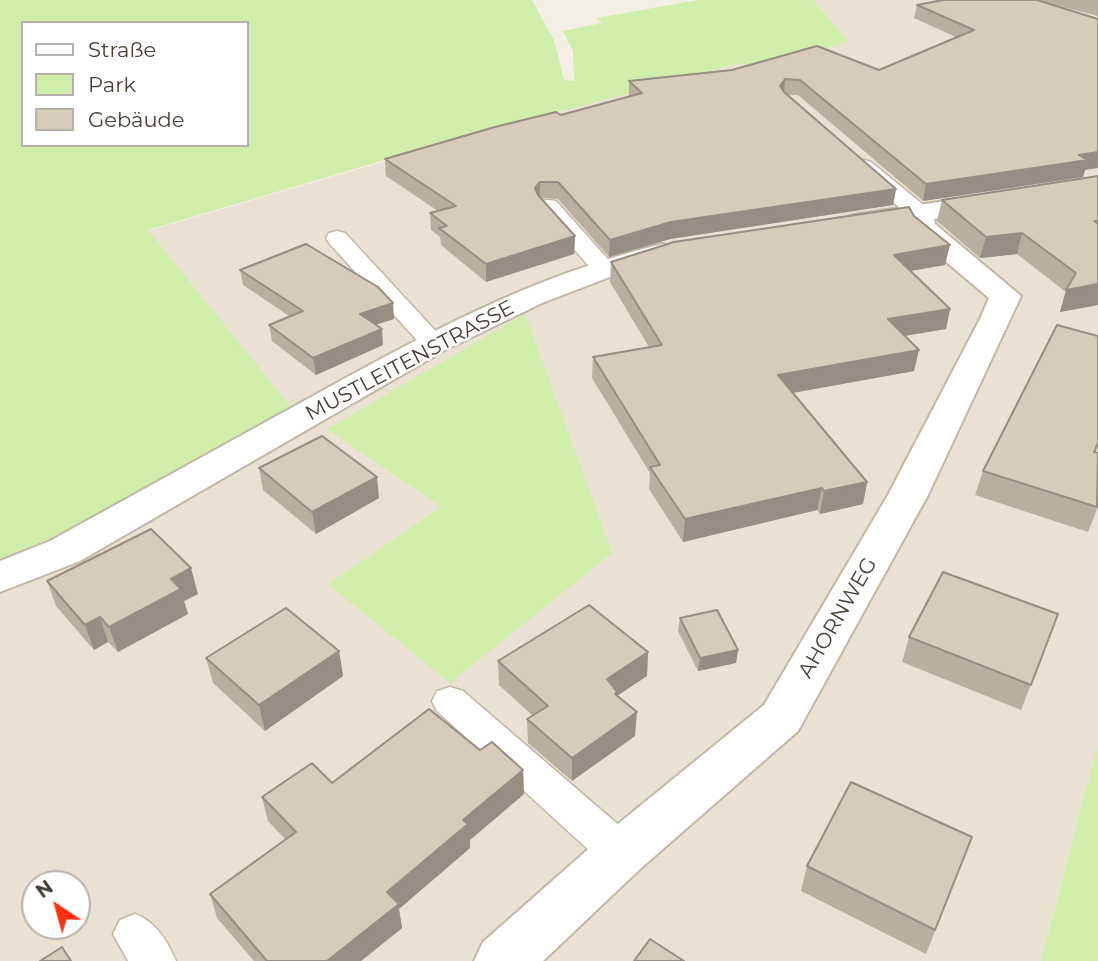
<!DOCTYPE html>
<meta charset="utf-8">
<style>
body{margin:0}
#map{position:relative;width:1098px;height:961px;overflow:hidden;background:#f4efe5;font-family:Montserrat,sans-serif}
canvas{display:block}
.legend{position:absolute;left:21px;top:21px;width:228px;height:126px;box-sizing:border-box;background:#fff;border:2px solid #b5b2ae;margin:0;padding:9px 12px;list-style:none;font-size:21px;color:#473f34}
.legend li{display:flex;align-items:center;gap:14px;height:35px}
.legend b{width:35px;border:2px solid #b5b2ae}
.north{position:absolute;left:21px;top:870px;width:70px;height:70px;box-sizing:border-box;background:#fff;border:2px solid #b5b2ae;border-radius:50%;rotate:324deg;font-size:19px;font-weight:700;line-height:28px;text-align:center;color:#473f34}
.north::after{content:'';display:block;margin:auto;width:24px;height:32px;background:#ff3111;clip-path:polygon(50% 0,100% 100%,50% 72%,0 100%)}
</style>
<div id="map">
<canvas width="1098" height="961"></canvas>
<ul class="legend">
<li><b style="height:9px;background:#fff"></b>Straße</li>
<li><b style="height:19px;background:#d0eda9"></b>Park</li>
<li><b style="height:19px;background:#d7cbb9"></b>Gebäude</li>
</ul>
<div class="north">N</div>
</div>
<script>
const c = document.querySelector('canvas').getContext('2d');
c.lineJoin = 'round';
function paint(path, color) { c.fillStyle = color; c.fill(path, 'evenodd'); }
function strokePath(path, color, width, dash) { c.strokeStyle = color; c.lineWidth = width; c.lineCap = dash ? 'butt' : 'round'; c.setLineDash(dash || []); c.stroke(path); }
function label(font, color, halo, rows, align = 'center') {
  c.font = font + ' Montserrat,sans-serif'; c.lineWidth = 5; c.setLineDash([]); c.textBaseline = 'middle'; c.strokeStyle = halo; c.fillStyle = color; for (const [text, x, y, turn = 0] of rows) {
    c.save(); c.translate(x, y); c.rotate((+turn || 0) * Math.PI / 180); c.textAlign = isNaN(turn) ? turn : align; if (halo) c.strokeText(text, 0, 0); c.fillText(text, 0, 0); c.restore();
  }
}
paint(new Path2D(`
 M813 0H1098V744L1041 961H0V564L148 231 515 123 740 63 755 67 848 42ZM328 429 612 553 328 584 441 507ZM35 884H77V926H35Z`), '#e9e1d2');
paint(new Path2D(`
 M0 0H532L554 40 564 80 574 81 573 51 563 31 602 23 597 18 698 0H813L849 42 754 67 740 63 432 146 148 230 293 410 59 540 0 564ZM23 23H247V145H23Z
 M525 314 612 553 450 683 328 584 441 507 327 429Z
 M1098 744V961H1041Z`), '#d0eda9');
const service = new Path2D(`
 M864 160 871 162 927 208 930 213 927 218H911L857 170 854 166 857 162Z
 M548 200 556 201 612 264 616 269 612 274H596L540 211 537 206 540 201Z
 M337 231 345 233 442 338 446 343 442 348 433 351 424 348 329 243 326 238 329 233Z
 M450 687 463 691 636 840 642 853 636 866 621 871 606 866 437 711 432 701 437 691Z
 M135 914C156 922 167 940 176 961H128L113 934 120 920Z`);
const minor = new Path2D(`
 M991 194 1001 196 1005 202 1001 208 934 219 935 224 1021 296 928 495 798 731 640 869 543 961H474L483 942 602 837 764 705 888 495 980 319 989 298 912 233 907 223 860 230 850 228 846 222 850 216 860 214Z
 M662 244 672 247 677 253 672 259 615 275 542 303 445 350 80 561 0 592V561L50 541C134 495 218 448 302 402 422 336 528 277 662 244Z`);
strokePath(service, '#c1b7a6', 3);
strokePath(minor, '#c1b7a6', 4);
paint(service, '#fff');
paint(minor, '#fff');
paint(new Path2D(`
 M943 0H1098V16L1048 3 1085 170 1083 177 923 201 798 95H788L896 189 893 205 670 239 609 257 558 199 541 198 575 236 574 254 486 282 441 245 440 237 431 230 430 213 438 211 386 176 385 159 629 97V81L879 70 956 37 914 18 917 5Z
 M1098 176V305L1060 312 1066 292 1017 254 980 258 937 221 942 200Z
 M914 216 945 265 911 271 950 309 946 329 905 336 914 371 793 393 867 482 863 504 820 514 817 510 683 542 649 489 650 473 592 378 593 357 649 347 610 282 611 262Z
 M240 270 394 319 376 325 383 345 316 375 272 341 269 325 289 316 243 285Z
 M1098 336V447L1095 453 1098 507 1088 532 975 495 983 471Z
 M259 468 379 498 316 534 263 490Z
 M47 581 198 594 184 601 188 614 118 652 108 642 94 650 56 606Z
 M1058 614 1021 710 902 662 909 637Z
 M680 618 738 650 736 663 698 671 678 631Z
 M339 651 343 676 265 731 213 683 206 658Z
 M648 652 647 676 617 696 635 736 572 781 528 743 527 719 533 716 499 685 498 661Z
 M480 750 523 770 524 794 470 840V848L399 909 402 928 361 961H254L217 918 210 894 285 839 268 821 262 797 332 783Z
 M962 862 926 954 801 891 807 866Z`), '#b9af9f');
paint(new Path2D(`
 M785 79 784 94 780 86Z
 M1098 152V168L1085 170 1083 177 923 201 926 184Z
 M540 182V198L535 188Z
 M896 189 893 205 670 239 609 257 610 240 671 222Z
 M1022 233 1017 254 980 258 986 237Z
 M575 236 574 254 486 282V264Z
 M950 245 945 265 890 274 894 255Z
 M1098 284V305L1060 312 1066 290Z
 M393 303 394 319 361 329 360 314Z
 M950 309 946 329 884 339 888 319Z
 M382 329 383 345 316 375 313 358Z
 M919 350 914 371 775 396 778 375Z
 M377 477 379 498 316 534 312 512Z
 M867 482 863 504 820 514 824 491Z
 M822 488 817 510 683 542 685 519Z
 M191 568 198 594 184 601 188 614 118 652 109 627 171 579Z
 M100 617 108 642 94 650 85 625Z
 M738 650 736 663 698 671 700 658Z
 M339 651 343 676 265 731 259 705Z
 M648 652 647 676 606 703 607 679Z
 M637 712 635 736 572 781V758Z
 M523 770 524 794 470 840V848L399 909 402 928 361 961H327L387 892 463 820Z`), '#968e82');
const building = new Path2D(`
 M943 0H1037L1098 19V152L1079 155 1088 160 926 184 800 80 785 79 780 86 784 92 896 189 671 222 610 240 558 182H540L535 188 538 195 575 236 486 264 439 228 447 226 430 213 456 206 385 159 495 127 556 112 561 115 642 93 629 81 732 70 817 46 879 70 974 30 917 5Z
 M1098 176V221H1094L1098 224V284L1066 290 1076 273 1022 233 986 237 942 200Z
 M909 207 914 216 950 245 894 255 950 309 888 319 919 350 778 375 867 482 824 491 822 488 685 519 650 467 660 465 593 357 662 345 611 262 674 242Z
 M306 244 378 287 393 303 360 314 382 329 313 358 269 325 303 311 240 270Z
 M1057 325 1098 336V443L1094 452 1098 453 1097 507 983 471Z
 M322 436 377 477 312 512 259 468Z
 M151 529 191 568 171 579 181 589 109 627 100 617 85 625 47 581Z
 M943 572 1058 614 1031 685 909 637Z
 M589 605 648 652 607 679 617 692 615 694 637 712 572 758 527 719 548 706 498 661Z
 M286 608 339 651 259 705 206 658Z
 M717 610 738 650 700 658 680 618Z
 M429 709 480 750 492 742 523 770 463 820 468 824 387 892 399 904 327 961H267L210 894 296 832 262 797 312 763 332 783Z
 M851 782 972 837 935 930 807 866Z
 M650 939 684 961H634Z
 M62 947 71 961H40Z`);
paint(building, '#d7cbb9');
strokePath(building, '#968e82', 2);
label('21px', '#473f34', '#fff', [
 ["MUSTLEITENSTRASSE",410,361,-28],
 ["AHORNWEG",838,618,-60]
]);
</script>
